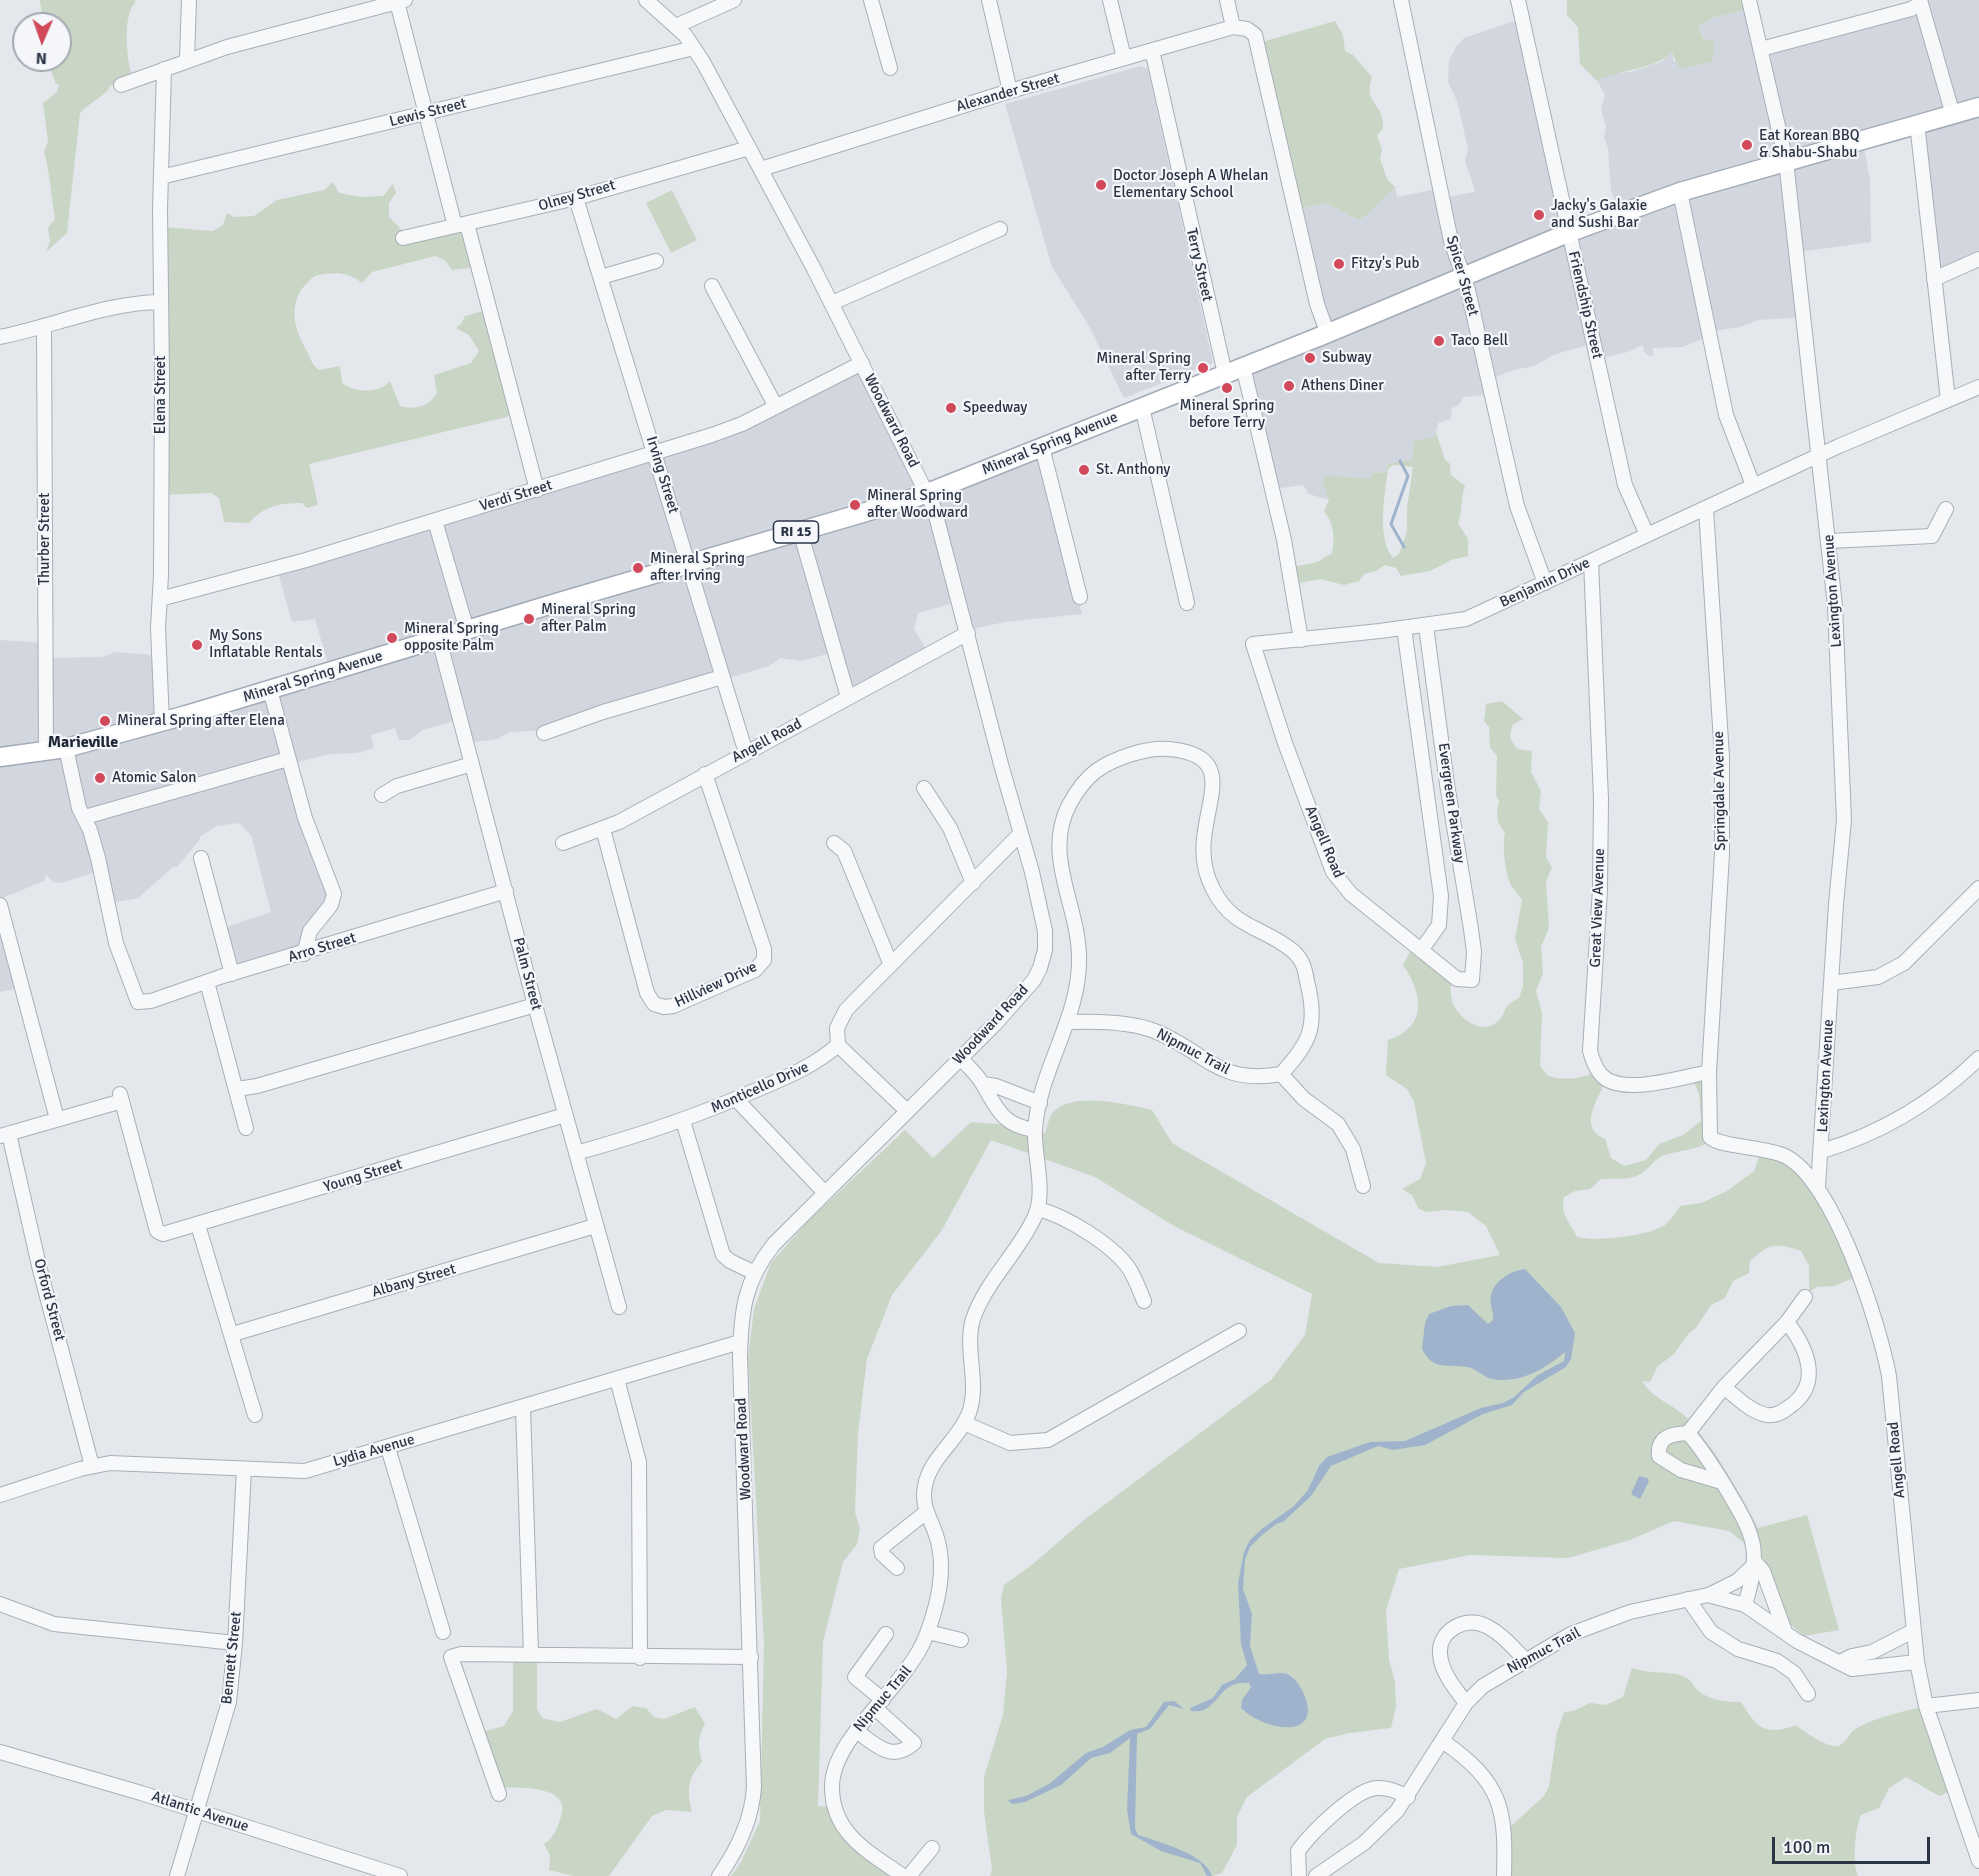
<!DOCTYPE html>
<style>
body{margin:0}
#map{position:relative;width:1979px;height:1876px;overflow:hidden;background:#e4e7ec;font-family:Signika,sans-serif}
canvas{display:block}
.north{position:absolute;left:12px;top:12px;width:60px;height:60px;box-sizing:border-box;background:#f4f6f9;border:2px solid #a4a8b1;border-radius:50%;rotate:182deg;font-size:16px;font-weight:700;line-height:24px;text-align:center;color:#2b3445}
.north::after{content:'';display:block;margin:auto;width:21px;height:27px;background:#d1495b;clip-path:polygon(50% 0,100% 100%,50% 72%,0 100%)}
.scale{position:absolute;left:1772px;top:1837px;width:158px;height:27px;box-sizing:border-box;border:3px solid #2b3445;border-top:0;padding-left:8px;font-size:18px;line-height:21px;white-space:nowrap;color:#2b3445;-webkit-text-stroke:4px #f4f6f9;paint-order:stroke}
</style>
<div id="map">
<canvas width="1979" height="1876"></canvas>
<div class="north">N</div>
<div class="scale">100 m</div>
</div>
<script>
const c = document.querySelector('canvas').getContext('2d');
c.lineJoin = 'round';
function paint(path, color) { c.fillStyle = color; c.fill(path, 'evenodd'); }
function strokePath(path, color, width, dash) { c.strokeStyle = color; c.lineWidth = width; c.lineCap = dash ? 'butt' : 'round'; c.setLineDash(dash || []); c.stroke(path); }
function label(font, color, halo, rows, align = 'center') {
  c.font = font + ' Signika,sans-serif'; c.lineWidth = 4.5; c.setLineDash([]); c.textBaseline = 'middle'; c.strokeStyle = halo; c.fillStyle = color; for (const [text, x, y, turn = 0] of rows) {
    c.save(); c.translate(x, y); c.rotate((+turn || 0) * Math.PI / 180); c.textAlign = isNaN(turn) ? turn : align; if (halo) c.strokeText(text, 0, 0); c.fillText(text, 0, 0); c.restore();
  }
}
paint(new Path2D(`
 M1920 0H1979V252L1937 271 1915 124 1862 135 1870 181 1871 242 1798 252 1806 317 1758 320 1740 327 1713 331 1710 336 1682 347 1653 348V355L1649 356 1644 352 1643 345 1628 352 1602 358 1595 343 1556 354 1534 366 1514 370 1491 379 1494 394 1463 397 1459 405 1452 408 1451 419 1438 423 1435 437 1413 459 1388 464 1386 472 1373 473 1370 479 1323 483 1329 500 1309 494 1303 485 1274 489 1247 360 1324 328 1300 209 1326 203 1359 220 1371 212 1395 187 1397 197 1442 188 1447 197 1474 192 1475 190 1465 161 1468 149 1457 101 1448 82 1449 61 1456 47 1464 38 1523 18 1568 226 1618 211 1611 189 1608 148 1604 138 1606 126 1601 109 1605 94 1597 81 1612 73 1631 72 1661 62 1672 53 1674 62 1703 39 1698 26 1713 18 1751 8 1764 44Z
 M1141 66 1148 69 1213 363 1124 398 1089 326 1052 267 1005 104Z
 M862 362 926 487 1036 445 1055 493 1082 614 1005 622 966 630 957 602 918 613 914 629 927 650 851 693 835 652 801 661 781 658 769 666 726 679 634 700 533 731 511 732 497 739 468 743 458 720 422 730 410 740H399L395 728 371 735 374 748 357 753 331 754 293 763 334 888 310 946 236 970 221 929 271 912 251 835 239 823 216 826 200 837 199 841 177 867H173L138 898 111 903 99 871 61 883 54 882 46 875 44 881 0 899V640L45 643 47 658 102 657 115 652 156 655 155 718 329 667 315 619 292 622 276 565 715 433Z
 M0 907 20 988 0 992Z`), '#d2d6de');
paint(new Path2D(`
 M40 0H135V3C122 16 127 60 132 77L121 85H111C107 95 89 103 80 113L67 233 46 252 50 241 48 228 55 219C51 196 50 174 44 151L48 142 43 103 57 92 59 84H56L47 60H60V24H43Z
 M1567 0H1749L1751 8 1713 18 1698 26 1703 39 1715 42 1712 62 1680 69 1672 53C1649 72 1621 68 1597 81L1580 64 1578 27 1567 15Z
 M1335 21 1343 35 1345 51 1353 55 1372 77C1363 106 1384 101 1383 128L1377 135 1382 149 1380 159 1387 179 1395 187 1371 212 1359 220 1326 203 1300 209 1262 42Z
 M333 182 339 193 362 197 383 196 393 184 396 193 389 203V217L405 233 467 222 477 267 452 270 445 260 435 256 372 272 362 283C347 271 333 272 315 276 287 296 291 325 307 351 311 359 311 364 319 370L340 366 342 383C355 393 380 394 390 381L400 406C416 410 428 407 437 393L434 375 471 363 479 351 469 335 456 328 462 323 465 316 490 309 519 414 309 464 318 505 307 508 302 503C279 503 264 506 249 523L224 522 219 498 211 493 161 495 163 227 213 231 223 225 227 213 234 217 254 216 277 200 324 190Z
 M672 190 697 240 671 253 646 203Z
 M1436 432 1445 460 1450 464 1451 475 1465 486C1460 499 1463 510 1458 523L1468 539V556L1451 560 1430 571 1401 576 1396 568 1385 565 1376 571 1364 574 1359 581 1344 585 1320 579 1295 584 1293 567 1317 562 1332 553C1335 537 1334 524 1324 511L1329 500 1323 483 1324 475 1370 479 1373 473 1386 472 1388 464 1413 459V442L1435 437ZM1393 465 1413 467 1407 508V531L1399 554 1393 558C1376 538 1385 494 1388 469Z
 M1502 701 1523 719 1512 725 1510 738 1517 749 1532 751 1531 772 1541 791 1539 809 1548 822 1546 858 1552 867 1546 882 1549 928 1541 947 1543 973 1536 991 1542 1013 1540 1066 1548 1076C1567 1081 1584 1079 1601 1069L1608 1074C1602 1095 1575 1126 1605 1139L1611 1158 1624 1166 1646 1160 1659 1144 1683 1135 1701 1121 1699 1094 1690 1073 1705 1072 1715 1137C1701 1151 1681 1149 1663 1156 1652 1160 1650 1171 1634 1177 1624 1180 1611 1178 1601 1179L1590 1189 1575 1191 1564 1197C1560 1216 1570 1221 1577 1237 1596 1242 1648 1236 1665 1225 1670 1221 1676 1212 1680 1206L1701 1203 1727 1191 1754 1171 1764 1144 1825 1186 1862 1274 1835 1286 1816 1287 1809 1292V1266L1801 1251C1775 1242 1770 1243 1750 1261L1749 1273 1733 1281 1725 1298 1711 1305 1696 1328 1689 1333 1674 1354 1658 1366 1650 1382 1642 1381C1654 1401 1677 1405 1691 1422 1718 1454 1739 1491 1758 1528L1807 1515 1839 1630 1804 1636 1783 1618 1764 1559 1729 1531 1674 1521 1630 1540 1568 1558 1470 1555 1399 1569 1386 1610 1389 1660 1395 1682 1396 1706 1391 1728 1350 1733 1325 1739 1247 1797 1237 1817V1845L1222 1873 1213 1876H990L992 1870 984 1811V1777L1003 1715 1007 1672 1001 1599 1004 1585 1033 1564 1084 1520 1271 1380 1305 1335 1312 1294 1174 1226 1095 1177 991 1140 942 1230 892 1295 867 1359 858 1433 855 1512 860 1529 857 1544 843 1562 823 1642 818 1806 834 1807 843 1823 908 1876H731L741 1862 760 1821 764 1644 748 1359 754 1309 771 1263 807 1222 905 1130 933 1158 971 1122 1009 1125 1045 1133C1047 1127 1049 1117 1053 1112 1074 1091 1126 1104 1152 1110L1172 1143 1379 1263 1437 1267 1500 1255 1486 1226 1468 1212 1446 1210 1425 1212 1418 1208 1412 1195 1402 1189 1420 1179 1426 1163 1414 1102 1407 1089 1386 1075 1388 1040C1428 1027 1423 994 1403 965L1416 940 1451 971C1452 980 1449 995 1453 1004 1460 1019 1482 1036 1498 1021 1509 1011 1499 1008 1519 998L1523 986V963L1515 939 1522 900C1519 895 1516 892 1513 888 1505 879 1502 844 1505 833L1498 822 1497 813 1499 801 1496 795 1497 756 1490 747 1489 727 1484 721 1486 704Z
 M537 1653V1709L542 1718 560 1722 597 1709 616 1719 633 1706 646 1708 654 1717 664 1719 695 1707 705 1724C697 1738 698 1746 702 1762 687 1779 687 1791 692 1812L666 1810 652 1816 609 1876H573L549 1870 550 1855 544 1844C554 1838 557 1828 561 1817 573 1782 508 1788 490 1788L473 1741 472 1735 504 1726 513 1711V1654Z
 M1632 1668C1648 1674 1664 1671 1679 1675 1693 1679 1691 1685 1700 1692 1711 1701 1728 1702 1741 1702 1756 1727 1766 1737 1796 1725 1803 1731 1828 1748 1837 1746 1845 1745 1848 1735 1854 1730 1875 1716 1906 1712 1930 1704L1957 1789 1939 1796 1906 1777 1889 1788 1879 1808 1861 1815C1855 1829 1852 1862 1858 1876H1508L1509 1828 1544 1796 1549 1786 1557 1732 1564 1712 1573 1711 1590 1703 1606 1705 1623 1697Z`), '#c9d6c5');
paint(new Path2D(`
 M1525 1269 1561 1307 1575 1333 1571 1359 1566 1367 1524 1392 1512 1405 1483 1414 1425 1445 1393 1450 1378 1446 1331 1466 1311 1496 1283 1522 1276 1524 1261 1536 1250 1547 1245 1560 1243 1589 1252 1614 1250 1646 1259 1674C1268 1676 1278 1671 1287 1674 1295 1678 1298 1683 1302 1690 1327 1740 1267 1733 1241 1708L1242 1700 1251 1687 1249 1683C1216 1679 1220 1715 1191 1711L1190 1708 1213 1698 1222 1685 1235 1679 1247 1665 1241 1644 1238 1583 1244 1552 1250 1540 1263 1528 1294 1506 1308 1490 1319 1466 1327 1457 1370 1442 1405 1441 1481 1408 1503 1403 1514 1397 1538 1375 1564 1361 1565 1352C1545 1369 1520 1384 1492 1379 1483 1377 1476 1368 1467 1367 1447 1364 1433 1371 1422 1349L1425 1323 1429 1314 1451 1306 1468 1305 1488 1324 1493 1320C1494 1313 1492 1312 1491 1305 1487 1285 1508 1271 1525 1269Z
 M1639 1476 1647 1478 1649 1481 1640 1499 1631 1494Z
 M1174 1701 1184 1709 1169 1705 1150 1729 1137 1734 1135 1828 1138 1835C1161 1843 1204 1853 1212 1876H1207L1200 1863 1161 1851 1131 1834 1127 1810 1130 1738 1110 1753 1091 1758 1061 1785 1025 1802 1012 1804 1008 1800 1026 1796 1049 1784 1086 1753 1103 1747 1130 1730 1146 1727 1164 1702Z`), '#9fb4cc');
strokePath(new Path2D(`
 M1400 461 1408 476 1391 524 1404 547`), '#9fb4cc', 3);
const minor = new Path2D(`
 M646 0 685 35 703 62 814 269 934 508 1002 768 1032 872 1045 931V950L1040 968 1034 980 995 1024 774 1244C744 1281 741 1312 740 1357L754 1787C752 1820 738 1849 719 1876
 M871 0 890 68
 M989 0 1010 91
 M1110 0 1124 58
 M1227 0 1233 27
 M1401 0 1451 241 1468 290 1517 506 1545 583
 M1518 0 1625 485 1647 535
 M1749 0 1786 161 1835 606 1844 820 1836 904 1818 1187
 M1920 0 1953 115
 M397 2 455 226
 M676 26 734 0
 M1761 49 1911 9 1921 3
 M1152 50 1225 374
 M187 59 189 0
 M121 85 227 47 405 0
 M1917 123 1948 400
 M761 169 1010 91 1233 27 1247 29 1255 35 1317 304 1327 332
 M161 177 694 48
 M1680 192 1726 415 1753 485
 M576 198 746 753
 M467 224 537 490
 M403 238 576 198 749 148
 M601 277 656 261
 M1934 279 1979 259
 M712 286 776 407
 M832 303 1000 229
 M44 326 46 752
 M0 337C54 326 105 303 160 302
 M1243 366 1284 540 1301 640
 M1142 407 1187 603
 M1042 447 1080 597
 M1706 509 1722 757V854L1709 1072 1710 1137C1722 1148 1764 1146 1785 1156 1834 1180 1879 1323 1889 1376L1917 1662 1926 1706 1979 1861
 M435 521 467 630
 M800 531 848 697
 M1829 541 1932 536 1946 509
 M1591 561 1601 799 1600 889 1590 1051C1593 1062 1597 1073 1606 1079 1629 1094 1683 1077 1709 1072
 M160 599 306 560 712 435 742 424 862 363
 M1426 626 1447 784 1471 929 1474 952 1472 980 1457 979 1351 894 1333 872 1285 743 1253 644 1380 631 1466 619 1839 446 1979 387
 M1404 628 1441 896 1439 925 1422 949
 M439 639 535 1005 619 1307
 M270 690 305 818 334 894 331 905 310 931 304 954
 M162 722 158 628 161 575 162 376 160 209 164 69
 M544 733 603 712 722 677
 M66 748 79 808 90 830 98 858 116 943 138 1002 151 1001 223 976 506 891
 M924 788 950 828 973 883
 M382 795 397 786 472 764
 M85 817 288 759
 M603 829 647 993 654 1004 664 1007 673 1006 755 970 764 960V949L705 774
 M563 843 619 822 968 633
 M834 843 844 851 891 965
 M201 858 232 974
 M0 905 57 1119
 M207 982 246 1128
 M1831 983 1878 977 1904 963 1979 888
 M838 1045 837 1028 846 1010 1021 833
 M838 1045 907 1111
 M961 1058C967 1066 977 1074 982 1083 997 1108 1002 1126 1035 1130
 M1281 1074 1304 1099 1338 1124 1353 1149 1363 1186
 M983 1084 996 1086 1040 1103
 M237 1089 257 1086 535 1005
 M120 1094 157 1231 163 1234 565 1115
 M736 1099 825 1193
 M683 1121 723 1255 730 1261 755 1273
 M9 1134 40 1270 92 1466
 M0 1136 122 1101
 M1822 1151C1882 1133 1934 1102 1979 1058
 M576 1153C638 1136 695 1117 754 1091 784 1078 813 1067 838 1045
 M1038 1209C1066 1216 1111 1244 1128 1267 1135 1277 1139 1289 1144 1301
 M198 1225 255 1415
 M233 1334 595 1226
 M617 1379 639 1462 640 1658
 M1724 1387C1736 1397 1751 1412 1767 1415 1775 1416 1783 1412 1789 1407 1823 1384 1807 1348 1787 1322
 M523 1408 531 1654
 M964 1423 1010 1443 1048 1440 1239 1331
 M1688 1433 1724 1387 1787 1322 1805 1297
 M388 1448 443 1632
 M1722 1482 1681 1470 1659 1456C1657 1436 1672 1434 1688 1433 1702 1449 1712 1465 1723 1483 1753 1534 1763 1545 1745 1605
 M0 1495 80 1469 110 1463 305 1471 740 1342
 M897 1568 882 1554 881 1548 925 1513
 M1709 1595 1737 1581 1756 1563 1763 1571 1784 1629
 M1688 1599 1711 1632 1738 1649 1777 1661 1794 1673 1808 1694
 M0 1604 54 1624 235 1643
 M928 1632 961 1640
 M1842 1661 1852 1656 1872 1652 1913 1631
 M883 1700 855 1677 886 1634
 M1466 1703C1456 1690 1441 1672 1440 1654 1438 1631 1466 1615 1486 1626 1501 1633 1514 1648 1525 1660
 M1926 1706 1979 1700
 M856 1731C877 1745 891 1763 914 1743L876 1709
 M1444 1742C1502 1783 1506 1808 1504 1876
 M0 1752 141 1793 400 1876
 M499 1794 451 1657 461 1654 751 1657
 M177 1876 229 1702 235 1643 244 1469
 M903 1876C869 1852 832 1834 832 1787 832 1736 906 1688 926 1636 938 1605 947 1567 936 1535 930 1517 921 1506 925 1486 930 1457 959 1440 969 1413 980 1382 964 1350 973 1319 986 1281 1019 1252 1035 1216 1046 1191 1034 1157 1035 1131 1038 1070 1081 1018 1079 956 1078 904 1043 856 1069 805 1076 792 1084 780 1096 771 1114 758 1147 747 1169 749 1234 755 1208 795 1204 839 1202 857 1205 874 1213 889 1233 929 1263 926 1293 951 1303 960 1305 969 1307 981 1318 1025 1311 1042 1281 1074 1218 1085 1207 1053 1157 1032 1132 1021 1096 1021 1069 1022
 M909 1876 932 1848
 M1299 1876 1298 1851C1311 1833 1355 1789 1377 1788 1388 1787 1398 1792 1408 1797
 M1316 1876 1364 1843 1397 1811 1466 1703 1483 1686 1571 1634 1630 1612 1708 1595 1745 1605 1797 1641 1852 1669 1917 1662`);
const major = new Path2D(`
 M0 757 66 748 186 715 559 602 917 497 1321 336 1568 233 1680 192 1979 107`);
strokePath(minor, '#a9aeb7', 16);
strokePath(major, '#a3abb8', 21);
strokePath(minor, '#f7f8fa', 14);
strokePath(major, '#fff', 18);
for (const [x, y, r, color] of [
 [1747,145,6,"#d1495b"],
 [1101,185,6,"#d1495b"],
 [1539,215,6,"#d1495b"],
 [1339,264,6,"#d1495b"],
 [1439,341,6,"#d1495b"],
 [1310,358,6,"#d1495b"],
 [1203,368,6,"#d1495b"],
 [1289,386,6,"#d1495b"],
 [1227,388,6,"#d1495b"],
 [951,408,6,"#d1495b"],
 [1084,470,6,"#d1495b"],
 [855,505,6,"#d1495b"],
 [638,568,6,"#d1495b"],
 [529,619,6,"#d1495b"],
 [392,638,6,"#d1495b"],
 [197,645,6,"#d1495b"],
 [105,721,6,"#d1495b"],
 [100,778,6,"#d1495b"]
]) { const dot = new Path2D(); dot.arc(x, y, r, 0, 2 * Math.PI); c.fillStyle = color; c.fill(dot); strokePath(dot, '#f4f6f9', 2); }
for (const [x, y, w] of [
 [796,532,45]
]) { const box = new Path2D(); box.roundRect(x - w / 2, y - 11, w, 22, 4.5); c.fillStyle = '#f4f6f9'; c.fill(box); strokePath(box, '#2b3445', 1.5); }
label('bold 14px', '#2b3445', null, [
 ["RI 15",796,532]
]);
label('15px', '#2b3445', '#f4f6f9', [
 ["Alexander Street",1008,93,-16],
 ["Lewis Street",428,113,-14],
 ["Olney Street",577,196,-16],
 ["Terry Street",1199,265,77],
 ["Spicer Street",1462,276,74],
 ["Friendship Street",1585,305,77],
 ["Elena Street",161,395,-90],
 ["Woodward Road",891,421,63],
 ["Mineral Spring Avenue",1050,444,-22],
 ["Irving Street",662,475,73],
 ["Verdi Street",516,496,-17],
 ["Thurber Street",45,539,-90],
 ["Benjamin Drive",1545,583,-25],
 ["Lexington Avenue",1833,591,-94],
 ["Mineral Spring Avenue",313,677,-17],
 ["Angell Road",767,741,-28],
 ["Springdale Avenue",1720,791,-91],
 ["Evergreen Parkway",1451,803,82],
 ["Angell Road",1324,842,67],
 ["Great View Avenue",1598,908,-88],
 ["Arro Street",322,948,-17],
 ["Palm Street",527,974,75],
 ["Hillview Drive",716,985,-25],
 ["Woodward Road",991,1025,-47],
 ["Nipmuc Trail",1193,1052,28],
 ["Lexington Avenue",1826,1076,-87],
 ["Monticello Drive",760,1088,-24],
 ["Young Street",363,1176,-17],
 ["Albany Street",414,1281,-16],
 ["Orford Street",49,1300,75],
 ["Woodward Road",744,1449,-93],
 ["Lydia Avenue",374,1451,-16],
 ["Angell Road",1897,1460,-95],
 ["Nipmuc Trail",1544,1651,-28],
 ["Bennett Street",232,1658,-84],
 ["Nipmuc Trail",883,1699,-50],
 ["Atlantic Avenue",200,1812,18]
]);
label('15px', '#2b3445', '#f4f6f9', [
 ["Eat Korean BBQ",1759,136],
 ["& Shabu-Shabu",1759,153],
 ["Doctor Joseph A Whelan",1113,176],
 ["Elementary School",1113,193],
 ["Jacky's Galaxie",1551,206],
 ["and Sushi Bar",1551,223],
 ["Fitzy's Pub",1351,264],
 ["Taco Bell",1451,341],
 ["Subway",1322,358],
 ["Mineral Spring",1191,359,"right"],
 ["after Terry",1191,376,"right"],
 ["Athens Diner",1301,386],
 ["Mineral Spring",1227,406,"center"],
 ["before Terry",1227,423,"center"],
 ["Speedway",963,408],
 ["St. Anthony",1096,470],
 ["Mineral Spring",867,496],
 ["after Woodward",867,513],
 ["Mineral Spring",650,559],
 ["after Irving",650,576],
 ["Mineral Spring",541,610],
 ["after Palm",541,627],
 ["Mineral Spring",404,629],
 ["opposite Palm",404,646],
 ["My Sons",209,636],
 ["Inflatable Rentals",209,653],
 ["Mineral Spring after Elena",117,721],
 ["Atomic Salon",112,778]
], 'left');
label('bold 16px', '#1d2536', '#f4f6f9', [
 ["Marieville",83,743]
]);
</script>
